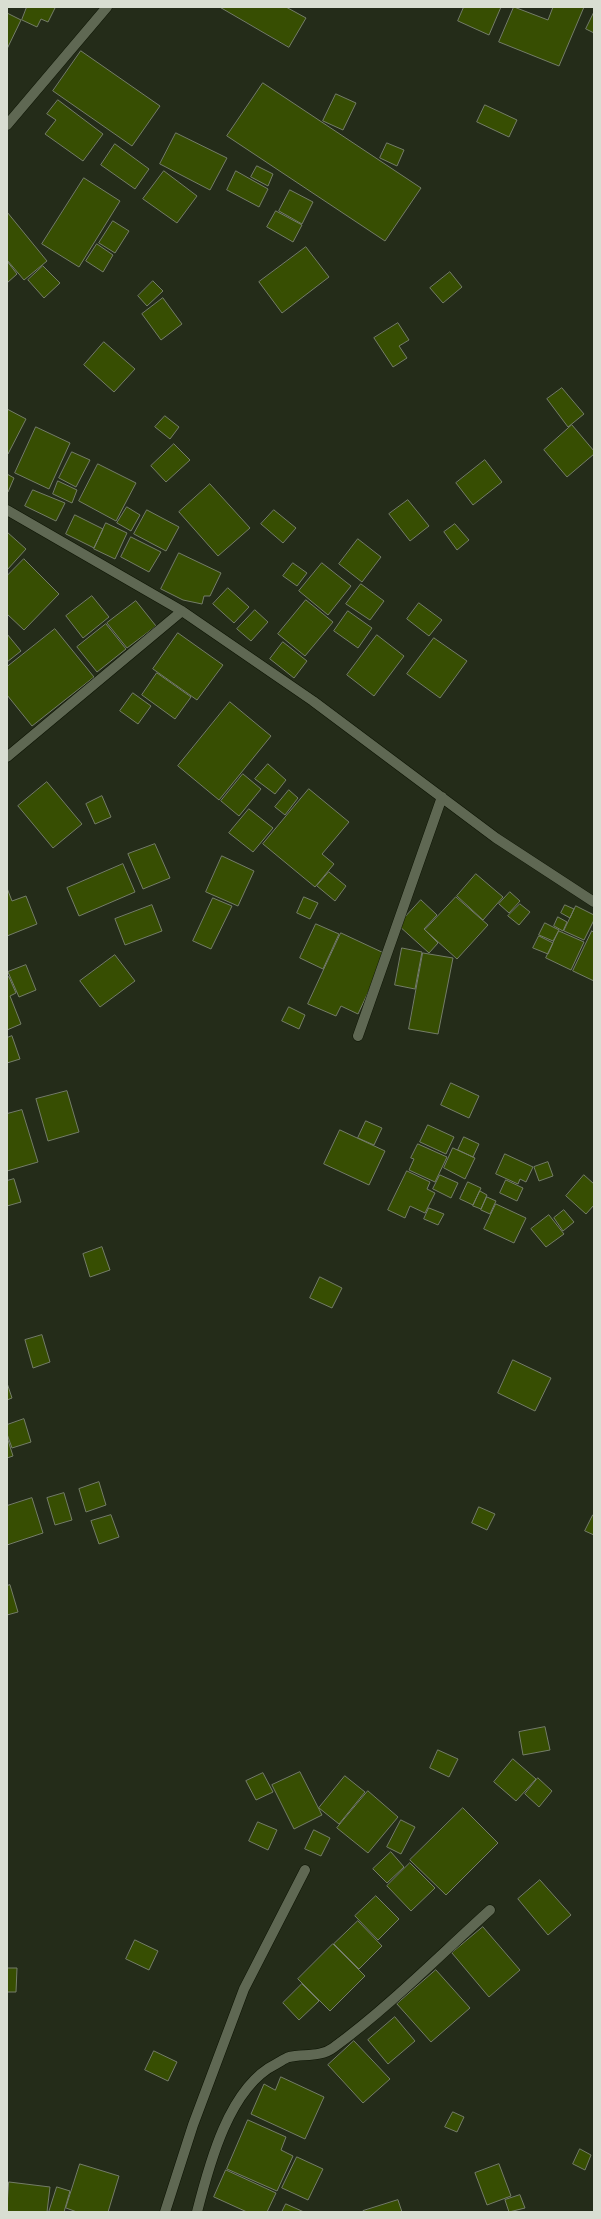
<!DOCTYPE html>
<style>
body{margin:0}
#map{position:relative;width:601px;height:2219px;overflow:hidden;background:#242c19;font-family:Montserrat,sans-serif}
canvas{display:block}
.frame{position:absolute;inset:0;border:8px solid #d9ded2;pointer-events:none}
</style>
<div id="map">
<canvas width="601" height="2219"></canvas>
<div class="frame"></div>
</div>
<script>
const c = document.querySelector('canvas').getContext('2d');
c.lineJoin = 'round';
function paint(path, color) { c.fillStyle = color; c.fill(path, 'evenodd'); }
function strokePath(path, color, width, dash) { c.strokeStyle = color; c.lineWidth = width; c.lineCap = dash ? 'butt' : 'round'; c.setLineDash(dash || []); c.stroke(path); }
const building = new Path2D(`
 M27 7H52L55 8 48 22 41 19 37 27 22 20Z
 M220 7H286L306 18 289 47Z
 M464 7H501L489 35 458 21Z
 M514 7 548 20 553 7H584L559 66 499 42Z
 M594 12V33L586 29Z
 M7 13 21 20 7 49Z
 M81 51 160 106 132 146 53 91Z
 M263 83 421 188 385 241 227 136Z
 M336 94 356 103 343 130 323 121Z
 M58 100 103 134 83 161 45 134 56 120 47 114Z
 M485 105 517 120 509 137 477 122Z
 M176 133 227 158 210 190 160 164Z
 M387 143 404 150 397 166 380 158Z
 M115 144 149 169 135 189 101 165Z
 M257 166 273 174 268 186 251 177Z
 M164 171 197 196 177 223 143 199Z
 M236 171 268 189 259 207 227 190Z
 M84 178 120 201 79 267 42 244Z
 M290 190 313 202 302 224 279 211Z
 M276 211 302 225 293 242 267 227Z
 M7 212 47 261 24 280 7 260Z
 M113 221 129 231 115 253 99 243Z
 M97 244 113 255 103 272 86 261Z
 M306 247 329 277 282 313 259 282Z
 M7 261 17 274 7 283Z
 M43 266 60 283 44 298 28 280Z
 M450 272 462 287 443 303 430 288Z
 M153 281 163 291 147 306 138 296Z
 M163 298 182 324 161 340 142 314Z
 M398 323 409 340 399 346 407 358 393 367 374 338Z
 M104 342 135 369 114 392 84 365Z
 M562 388 584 414 568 427 547 399Z
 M7 409 26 419 8 454H7Z
 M165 416 179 427 170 439 155 427Z
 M572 425 594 451V454L567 477 544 450Z
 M36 427 70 443 49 489 15 473Z
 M174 444 190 460 166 482 151 466Z
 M72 452 90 460 76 487 59 478Z
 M485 460 502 482 473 505 456 483Z
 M98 464 136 483 116 521 79 501Z
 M7 474 14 478 8 492H7Z
 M58 481 77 490 72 503 53 494Z
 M210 484 250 528 218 556 179 512Z
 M33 490 65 503 56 521 25 506Z
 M408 500 429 526 410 541 389 514Z
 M127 507 140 515 131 531 117 523Z
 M147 510 179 527 166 551 134 534Z
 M274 510 296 528 283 543 261 524Z
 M75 515 103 529 94 548 66 534Z
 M106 523 127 533 115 559 94 549Z
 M455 524 469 540 457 550 444 532Z
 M7 532 26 549 7 570Z
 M131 537 161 552 149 572 121 557Z
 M358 539 381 557 362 582 339 564Z
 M179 553 221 573 210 596H204L202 604 183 600 161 589Z
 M24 559 59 594 24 630 7 614V576Z
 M293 563 307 573 297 586 283 576Z
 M322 563 351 586 328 615 299 591Z
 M361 584 384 601 370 620 346 604Z
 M228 588 249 607 234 623 213 604Z
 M92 596 109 617 83 638 66 616Z
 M306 600 333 622 305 656 278 634Z
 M136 601 156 626 127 648 107 623Z
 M419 603 442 620 429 636 407 619Z
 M255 610 268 622 251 641 237 629Z
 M348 611 372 628 358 648 334 631Z
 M106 624 126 649 97 672 77 647Z
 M55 629 94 677 32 726 7 695V667Z
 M178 633 223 665 197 700 153 669Z
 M7 634 21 651 7 662Z
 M377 635 404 656 374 696 347 675Z
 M434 638 467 661 440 698 407 674Z
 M283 642 307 661 294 678 270 659Z
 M157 673 191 697 175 719 142 695Z
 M133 693 151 706 138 724 120 711Z
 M230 702 271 736 219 800 178 766Z
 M268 764 286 780 275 794 255 779Z
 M243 774 261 789 239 816 221 801Z
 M47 782 82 824 53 848 18 806Z
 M309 789 349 822 322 854 334 864 315 887 263 844Z
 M289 790 298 798 285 815 275 807Z
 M102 796 111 817 95 824 86 804Z
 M249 809 273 828 253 852 229 833Z
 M155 844 170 878 143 889 128 854Z
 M222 856 254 871 238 906 206 892Z
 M123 864 135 892 79 916 67 888Z
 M329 872 346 886 335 901 317 886Z
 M476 874 503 897 483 920 457 896Z
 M7 888 12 901 26 896 37 924 7 936Z
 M510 892 520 901 509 913 499 904Z
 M304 897 318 903 310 919 297 913Z
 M456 897 488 925 457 959 425 930Z
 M213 898 232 906 211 949 193 941Z
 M421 900 437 915 424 929 438 943 429 953 398 925Z
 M520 904 530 912 519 925 508 916Z
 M152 905 162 931 125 945 115 919Z
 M565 905 574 909 570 918 561 913Z
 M576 906 594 915V920L584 940 564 931Z
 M558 917 567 922 563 931 554 926Z
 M545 923 559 930 553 941 539 935Z
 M316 924 339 934 323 969 300 958Z
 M559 931 584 942 571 970 546 958Z
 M592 931 594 933V981L573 971Z
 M341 933 386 954 358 1014 341 1006 336 1016 308 1004Z
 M539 936 553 943 548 954 533 948Z
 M402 948 422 952 415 989 395 985Z
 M423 953 453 958 438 1034 409 1029Z
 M115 955 135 981 100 1007 80 981Z
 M26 965 36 990 19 997 8 972Z
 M9 977 16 993 10 996 21 1024 7 1030V978Z
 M289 1007 305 1015 299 1029 282 1021Z
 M12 1036 20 1059 7 1063V1038Z
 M451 1083 479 1096 469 1118 441 1105Z
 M67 1091 79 1132 48 1141 36 1099Z
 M22 1110 38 1162 7 1171V1114Z
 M366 1121 382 1128 374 1145 358 1138Z
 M428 1125 454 1137 446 1154 420 1142Z
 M340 1130 385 1151 369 1185 324 1164Z
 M464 1137 479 1144 473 1157 458 1150Z
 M418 1144 447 1157 435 1182 409 1170 414 1159 411 1158Z
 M453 1148 475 1158 465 1179 444 1168Z
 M505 1154 533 1167 526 1182 520 1179 518 1184 496 1174Z
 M548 1162 553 1176 539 1181 534 1167Z
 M407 1171 430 1182 427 1189 435 1193 425 1213 410 1206 405 1218 388 1210Z
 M440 1175 458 1183 451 1198 433 1189Z
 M584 1175 594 1184V1205L586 1214 566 1196Z
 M14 1179 21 1202 7 1206V1181Z
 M506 1180 523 1188 517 1201 500 1193Z
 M468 1182 481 1188 473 1205 460 1199Z
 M480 1191 487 1195 481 1209 473 1206Z
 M487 1197 496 1201 490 1214 481 1210Z
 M496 1204 526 1218 514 1243 484 1229Z
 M429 1208 444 1214 438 1225 424 1219Z
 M564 1210 574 1222 563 1231 554 1218Z
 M549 1215 564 1234 546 1247 531 1229Z
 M102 1247 110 1270 90 1277 83 1254Z
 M320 1277 342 1288 332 1308 310 1298Z
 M42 1335 50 1362 33 1368 25 1340Z
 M513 1360 551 1378 535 1411 498 1393Z
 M7 1383 12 1398 7 1400Z
 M24 1419 31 1442 12 1448 7 1434V1425Z
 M7 1437 13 1456 7 1458Z
 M99 1482 106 1505 86 1512 79 1489Z
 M64 1493 72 1520 55 1525 47 1498Z
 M32 1498 43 1533 7 1545V1506Z
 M479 1507 495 1514 487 1530 472 1523Z
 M111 1515 119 1537 99 1544 91 1521Z
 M593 1515H594V1535L585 1531Z
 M10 1585 18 1612 7 1615V1586Z
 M545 1727 550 1750 523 1755 519 1732Z
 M438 1750 458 1759 449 1777 430 1768Z
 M513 1759 536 1779 516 1801 494 1782Z
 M300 1772 322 1815 294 1829 272 1785Z
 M263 1773 273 1792 256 1800 246 1781Z
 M345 1776 365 1792 339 1824 319 1808Z
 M538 1778 552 1791 539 1807 525 1794Z
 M368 1791 398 1817 368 1853 337 1828Z
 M463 1808 498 1843 446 1895 410 1860Z
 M401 1820 415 1827 401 1854 387 1847Z
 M258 1822 277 1830 268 1850 249 1841Z
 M314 1830 330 1838 321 1856 305 1849Z
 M391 1852 404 1867 387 1883 373 1869Z
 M410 1863 435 1888 411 1911 387 1886Z
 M540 1880 571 1915 548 1935 518 1899Z
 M376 1896 399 1919 378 1940 355 1916Z
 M358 1921 382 1946 359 1969 334 1944Z
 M483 1927 520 1970 489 1997 452 1953Z
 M135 1940 158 1951 149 1970 126 1959Z
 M333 1944 365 1976 330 2011 298 1979Z
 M7 1968H17L16 1992H7Z
 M436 1970 470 2008 431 2042 397 2004Z
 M302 1984 319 2001 299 2020 283 2003Z
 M395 2017 415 2041 388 2064 368 2040Z
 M354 2041 390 2079 363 2103 328 2065Z
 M154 2051 177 2062 168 2081 145 2070Z
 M281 2077 324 2097 305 2139 251 2114 264 2084 275 2090Z
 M453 2112 464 2117 457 2132 445 2127Z
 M248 2120 286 2137 281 2150 293 2156 277 2191 227 2169Z
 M580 2149 591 2155 585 2170 573 2164Z
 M297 2157 323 2169 308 2200 282 2188Z
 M80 2164 119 2176 108 2212H77L66 2208Z
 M499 2164 511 2196 487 2205 475 2173Z
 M226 2170 276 2193 267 2212H247L214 2197Z
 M9 2182 50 2187 47 2212H7Z
 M57 2187 70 2191 64 2212H49Z
 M520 2195 525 2208 509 2212 505 2200Z
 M398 2200 402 2212H363V2211Z
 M286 2204 304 2212H282Z`);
paint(building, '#374e02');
strokePath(building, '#747d68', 1);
const minor = new Path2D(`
 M7 510 182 611 313 701 496 838 594 902
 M7 757 182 611
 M358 1036 442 797
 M165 2212 193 2125 244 1989 305 1870
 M197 2212C209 2165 229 2087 276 2064 280 2062 285 2058 289 2057 304 2054 321 2057 333 2048 389 2007 439 1956 490 1910`);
const tertiary = new Path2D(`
 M7 125 107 7`);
strokePath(minor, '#0d1404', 11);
strokePath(tertiary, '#0d1404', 11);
strokePath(minor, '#5f6853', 10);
strokePath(tertiary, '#5f6853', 10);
</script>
